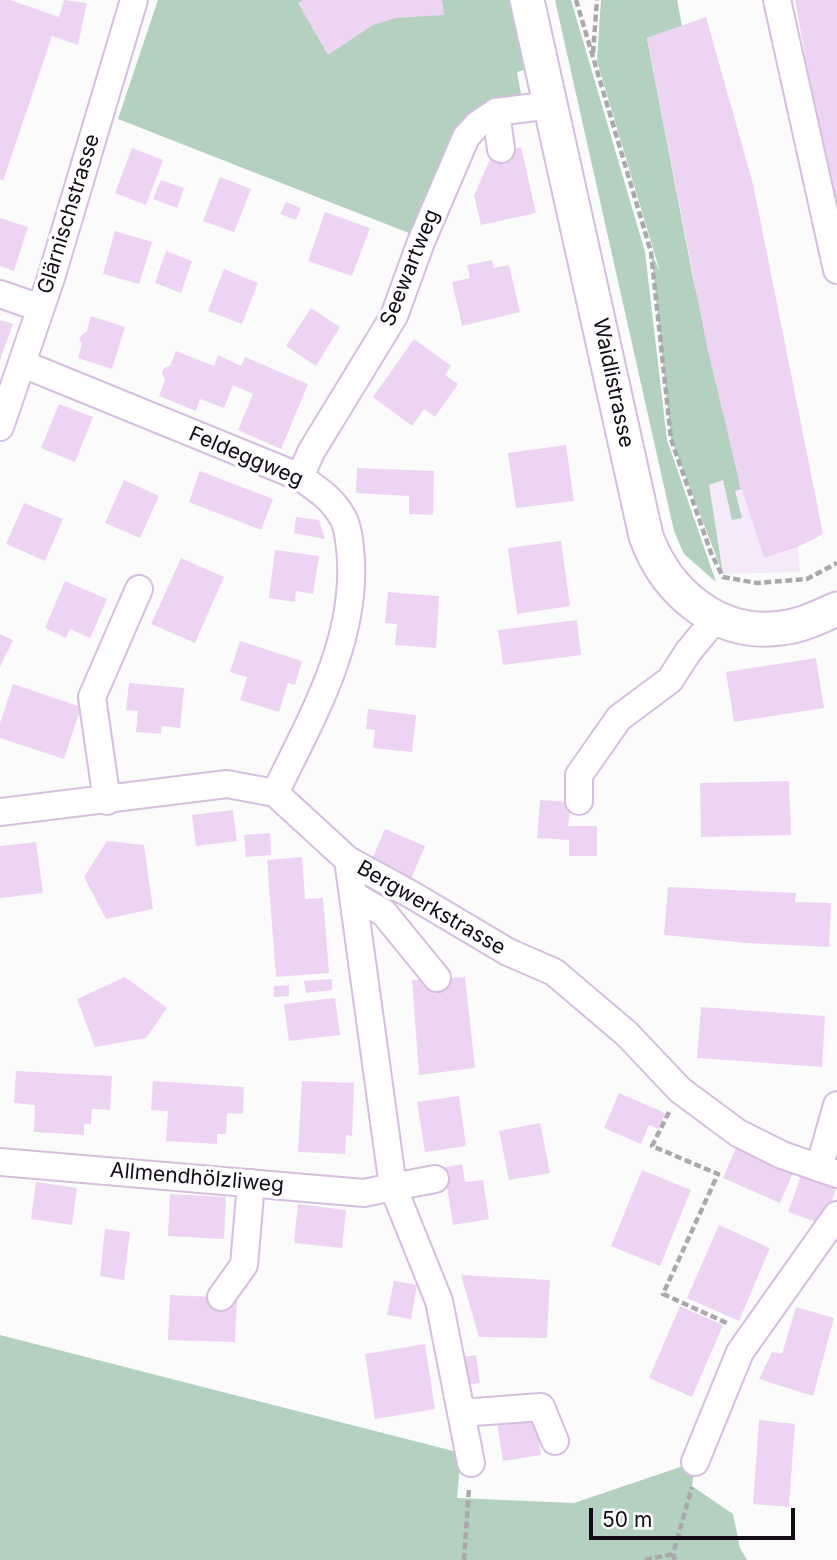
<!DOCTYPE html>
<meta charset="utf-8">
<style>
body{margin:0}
#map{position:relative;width:837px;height:1560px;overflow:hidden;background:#fbfbfb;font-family:Inter,sans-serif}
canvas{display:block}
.scale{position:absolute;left:589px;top:1508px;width:206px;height:32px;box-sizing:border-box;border:4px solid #130b16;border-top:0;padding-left:9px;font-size:21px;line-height:24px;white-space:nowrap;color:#130b16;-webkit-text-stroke:5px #fff;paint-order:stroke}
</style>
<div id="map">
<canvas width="837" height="1560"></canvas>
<div class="scale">50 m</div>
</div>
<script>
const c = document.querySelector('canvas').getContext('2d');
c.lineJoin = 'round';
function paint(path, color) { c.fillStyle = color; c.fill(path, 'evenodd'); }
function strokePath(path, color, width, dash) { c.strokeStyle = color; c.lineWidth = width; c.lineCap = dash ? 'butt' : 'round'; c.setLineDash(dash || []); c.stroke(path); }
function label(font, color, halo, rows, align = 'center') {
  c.font = font + ' Inter,sans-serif'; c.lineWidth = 7; c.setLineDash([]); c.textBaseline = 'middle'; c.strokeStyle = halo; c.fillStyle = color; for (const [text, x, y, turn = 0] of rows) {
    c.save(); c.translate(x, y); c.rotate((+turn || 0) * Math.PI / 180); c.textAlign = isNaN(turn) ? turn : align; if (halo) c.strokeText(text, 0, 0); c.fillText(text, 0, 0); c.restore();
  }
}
paint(new Path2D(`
 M723 479 732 519 735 491 741 489 764 558 798 547 800 572 723 574 708 485Z`), '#f6eafa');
paint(new Path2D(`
 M158 0H512L527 69 517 72 521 94 497 100 414 235 118 119Z
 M555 0H571L645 252 667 440 716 582 684 554 674 531Z
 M601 0H677L682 26 647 38 692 273 741 489 735 491 742 518 732 520 723 480 709 485 723 574 671 439 651 252 660 272 597 61Z
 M0 1335 461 1453 457 1498 574 1503 695 1462 692 1486 733 1514 740 1548 747 1560H0Z`), '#b4d0bf');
paint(new Path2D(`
 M0 0H10L59 17 64 0 87 3 78 45 52 36 3 181 0 179Z
 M303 0H442L444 15 396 18 373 25 328 55 298 3Z
 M795 0H837V214L826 172Z
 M706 17 753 184 823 534 798 547 764 558 741 488 707 347 647 38Z
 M521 147 536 213 481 225 474 195 493 153Z
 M132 148 163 160 146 205 115 193Z
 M220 177 251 189 234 232 203 221Z
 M161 180 184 188 177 208 153 199Z
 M286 202 301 208 296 220 280 214Z
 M325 212 370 228 352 276 308 261Z
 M0 218 28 227 14 271 0 266Z
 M115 231 152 242 139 284 103 274Z
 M166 251 192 261 181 293 155 283Z
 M492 260 494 268 509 265 520 312 462 326 452 282 470 278 467 265Z
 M224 269 258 283 242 324 208 311Z
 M311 308 340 327 316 366 286 346Z
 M91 316 125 327 112 369 78 358 82 344 79 338 87 331Z
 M0 320 13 324 0 360Z
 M414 339 451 366 445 375 458 384 435 417 424 409 412 426 373 397Z
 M176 351 214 366 218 355 241 366 245 357 308 384 281 449 238 430 253 394 233 385 224 408 200 399 196 411 159 396 165 380 162 373 164 368 170 366Z
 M59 404 93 417 75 462 41 448Z
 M566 445 574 501 516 508 508 453Z
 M357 468 434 471 433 515 409 514V496L356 493Z
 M200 471 273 499 261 530 189 502Z
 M124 480 159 496 140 538 105 523Z
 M24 503 63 519 45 561 6 544Z
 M296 517 319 520 325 539 294 533Z
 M561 541 570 606 517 614 508 548Z
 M275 550 319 556 313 594 296 591 295 602 269 598Z
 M181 558 224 577 195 643 151 624Z
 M65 581 107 599 90 638 70 629 66 638 45 628Z
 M388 592 439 596 436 648 395 645 397 624 385 623Z
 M577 620 581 655 503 665 498 630Z
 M0 634 13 640 0 667Z
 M240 641 302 661 295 685 288 683 279 712 240 700 247 677 230 672Z
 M816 658 824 708 734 722 726 672Z
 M129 683 184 688 180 728 162 726 161 734 136 732 138 711 126 710Z
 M13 684 81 707 64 759 0 738V723Z
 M368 709 416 715 412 752 373 748 375 730 366 729Z
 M789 781 791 835 701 837 700 783Z
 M540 800 571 802 568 826H597V856H569V840L537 838Z
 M233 810 237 841 196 846 192 815Z
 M385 829 425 846 410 881 370 864Z
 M270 833 271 855 246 857 244 835Z
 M107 841 144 845 153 909 106 919 84 877Z
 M36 842 43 893 0 898V846Z
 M302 857 305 899 323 898 329 973 276 977 267 860Z
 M668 887 796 893 795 902 831 903 829 947 747 943 664 935Z
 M125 977 167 1008 146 1038 95 1047 77 999Z
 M465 977 475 1068 419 1075 412 980Z
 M332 979V990L306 993 304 981Z
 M289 985V996L274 997V986Z
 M335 998 340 1035 289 1041 284 1004Z
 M701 1007 825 1016 822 1067 697 1058Z
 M16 1071 112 1076 110 1110 92 1109 91 1124H84V1135L34 1132 35 1105 14 1103Z
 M153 1081 244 1087 243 1114 227 1113 226 1134H217V1144L166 1141 168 1111 151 1110Z
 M302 1081 354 1083 352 1136 346 1135 345 1154 298 1152Z
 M619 1093 665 1113 659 1129 649 1125 641 1144 604 1128Z
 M459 1096 466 1146 425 1152 417 1102Z
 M540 1123 550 1173 509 1180 499 1131Z
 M738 1143 795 1168 780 1203 723 1178Z
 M462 1164 465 1182 483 1180 489 1219 453 1225 447 1187 436 1189 433 1169Z
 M642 1170 691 1190 660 1266 611 1246Z
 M802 1173 837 1185 825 1225 788 1212Z
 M36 1182 77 1188 72 1225 31 1219Z
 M170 1194 226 1197 224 1239 168 1236Z
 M298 1204 346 1210 342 1248 294 1243Z
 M719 1225 770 1248 739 1321 687 1298Z
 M105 1229 130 1232 124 1280 100 1276Z
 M461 1275 550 1280 547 1338 479 1337Z
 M394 1281 417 1285 411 1319 387 1315Z
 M170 1295 237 1298 235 1342 168 1340Z
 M680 1306 723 1325 692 1397 649 1378Z
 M796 1307 834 1318 813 1396 759 1379 772 1352 782 1354Z
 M425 1344 435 1409 375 1419 365 1354Z
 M476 1355 480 1383 467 1385 463 1357Z
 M535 1411 541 1455 503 1461 496 1417Z
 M759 1420 795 1424 789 1507 753 1504Z`), '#eed4f3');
const minor = new Path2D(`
 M777 0 837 270
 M496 112 501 149
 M0 294 40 308
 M23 364 300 477C317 489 333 499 343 518 349 529 350 547 351 560 355 645 311 719 275 793
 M0 427 51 278 134 0
 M300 477 311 452 394 316 421 242 466 137 478 124 496 112 551 105
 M107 801 92 697 139 589
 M579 801V775L619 718 670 680 688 652 716 618
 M0 812 227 784 275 793 348 860 412 895 508 952 554 972 627 1034 680 1090 738 1133 782 1155 837 1174
 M353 895 384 913 437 978
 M0 1162 364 1193 393 1187 348 860
 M819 1168 837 1105
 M435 1179 393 1187 439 1301 471 1463
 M221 1297 244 1265 251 1183
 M461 1413 541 1407 555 1441
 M695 1462 740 1352 837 1215`);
const major = new Path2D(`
 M527 0 646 536C666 592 718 637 781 628 801 626 819 617 837 609`);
strokePath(minor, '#d5bede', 30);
strokePath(major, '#d5bede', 37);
strokePath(new Path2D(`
 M576 0 651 252 671 439 711 553 723 577 757 583 807 579 837 563
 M593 53 597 0
 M669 1112 652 1146 718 1174 663 1294 729 1324
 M464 1560 469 1488
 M645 1560 673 1554
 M675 1560 673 1554 692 1487`), '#aba8ac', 4.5, [7, 3.5]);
strokePath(minor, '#fff', 26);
strokePath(major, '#fff', 33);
label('21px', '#130b16', '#fff', [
 ["Glärnischstrasse",69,214,-73],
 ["Seewartweg",410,268,-68],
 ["Waidlistrasse",613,383,78],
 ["Feldeggweg",246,457,23],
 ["Bergwerkstrasse",431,908,30],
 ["Allmendhölzliweg",197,1178,5]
]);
</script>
